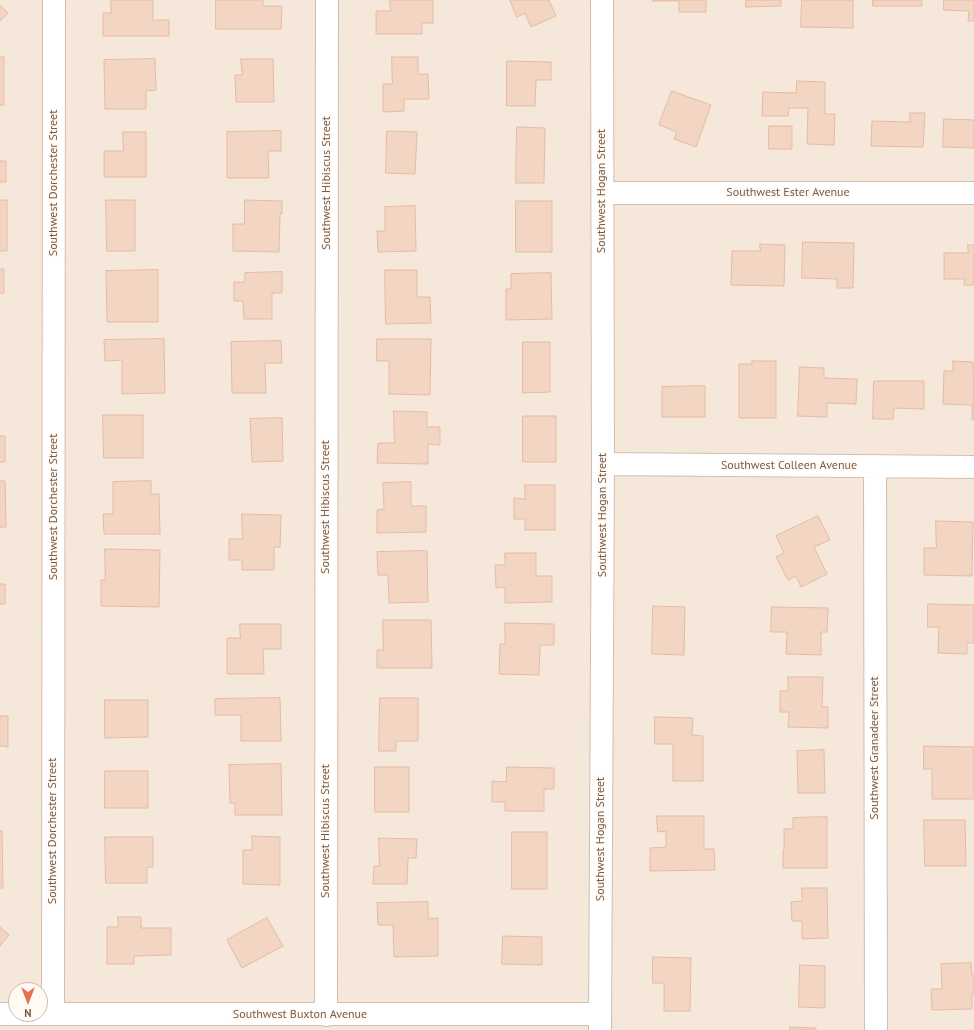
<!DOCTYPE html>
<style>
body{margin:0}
#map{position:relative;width:974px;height:1030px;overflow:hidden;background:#fdf6ec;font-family:"PT Sans",sans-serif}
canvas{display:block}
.north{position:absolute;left:8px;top:982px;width:40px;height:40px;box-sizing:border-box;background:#fffaf3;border:1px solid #cabbb1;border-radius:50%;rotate:180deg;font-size:11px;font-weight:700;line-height:16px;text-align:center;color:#7a5c4d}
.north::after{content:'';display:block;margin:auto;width:14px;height:18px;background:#e76f51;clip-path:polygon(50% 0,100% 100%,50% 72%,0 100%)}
</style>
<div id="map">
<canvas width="974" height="1030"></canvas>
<div class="north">N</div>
</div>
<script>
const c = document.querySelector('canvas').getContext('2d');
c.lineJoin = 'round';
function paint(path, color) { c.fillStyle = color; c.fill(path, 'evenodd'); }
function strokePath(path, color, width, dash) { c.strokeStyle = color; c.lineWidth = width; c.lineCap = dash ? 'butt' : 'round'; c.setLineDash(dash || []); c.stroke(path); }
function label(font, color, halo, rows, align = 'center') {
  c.font = font + ' "PT Sans",sans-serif'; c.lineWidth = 3; c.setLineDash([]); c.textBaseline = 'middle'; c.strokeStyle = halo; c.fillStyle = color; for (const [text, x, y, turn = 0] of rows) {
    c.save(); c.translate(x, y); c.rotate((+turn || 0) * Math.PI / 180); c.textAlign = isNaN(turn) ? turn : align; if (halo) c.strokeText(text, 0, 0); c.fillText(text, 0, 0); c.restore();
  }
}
paint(new Path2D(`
 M0 0H44L43 1003H40V990H16V1003H0Z
 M64 0H317L316 1003H63Z
 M337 0H592L593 475 590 1003H336Z
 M612 0H974V182H613Z
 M613 204H974V455L613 453Z
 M613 475 865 478 866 1030H610Z
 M885 478H974V1030H886Z
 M0 1025H590V1030H0Z`), '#f5e8da');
const building = new Path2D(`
 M111 0H153V20H169V36H103V13H111Z
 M216 0H263V6H282L281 29H216Z
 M390 0H433V23H422V34H376V11H390Z
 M510 0H549L556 16 531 27 525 13 517 17Z
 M653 0H706V12H679V1H653Z
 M746 0H781V6L746 7Z
 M802 0H853V28L801 27Z
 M873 0H922V6H873Z
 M944 0H974V21H968L969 11 944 10Z
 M0 5 8 13 0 21Z
 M0 57H4V105H0Z
 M392 57H418V74H428L429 99H404V111L383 112V84H392Z
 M155 59 156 90 146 91V109H105L104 60Z
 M241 59H273L274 102H236L235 75H242Z
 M507 61 551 62V80H536L535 106H507Z
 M797 81 825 82V114H835L834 145 807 144 808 108H789L788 116H762L763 92 796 93Z
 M672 91 711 105 696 147 674 139 677 132 659 125Z
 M910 113H925L923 147 871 146 872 121 910 122Z
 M944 119 974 120V148L943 147Z
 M769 126H792V149H769Z
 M517 127 545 128 544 183H516Z
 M281 131V151H268L269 178H227V132Z
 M387 131 417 132 415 174 386 173Z
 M123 132H146V177H104V151H123Z
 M0 161H6V182H0Z
 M0 200H7V251H0Z
 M106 200H135V251H107Z
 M245 200 282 201V214H280L279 252 233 251V224H244Z
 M516 201H552V252H516Z
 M415 206 416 251 378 252 377 231H385V207Z
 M803 242 854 243 853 288H837V279L802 278Z
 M760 244 785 245 784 286 731 285 732 251H760Z
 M968 245H974V285H964L965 279H944V253H968Z
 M0 269H4V293H0Z
 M158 270V322H107L106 271Z
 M385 270H417V297H430L431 323 386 324Z
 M282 272V293H272V319H244L243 301H234V282H245V273Z
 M551 273 552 319 506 320V289H511V274Z
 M164 339 165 393 122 394V360L105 361 104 340Z
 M377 339H431L430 395 389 394V361H377Z
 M281 341 282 363H265L266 393H232L231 342Z
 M523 342H550V392L523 393Z
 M752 361H776V418H739V364H752Z
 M953 361 973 362 974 420H972V405L943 404 944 371H953Z
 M800 367 824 368V378L857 379 856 404 827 403V417L798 416Z
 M874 381H924V409L894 408 893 419H873Z
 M705 386V417H662V387Z
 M394 411 427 412V427H440V445L428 444V464L377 463 378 443H394Z
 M103 415H143V458H104Z
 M523 416H556V462H523Z
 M282 418 283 461 252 462 250 419Z
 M0 436H5V462H0Z
 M0 481H5L6 527H0Z
 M151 481V494H159L160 534H104L103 514H113V482Z
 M411 482V506H426V532L377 533V510L384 509 383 483Z
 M525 485H555V530H525V519H514V498L525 499Z
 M242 514 281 515 280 547H274V570H242V560H229V539H242Z
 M818 516 830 540 814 547 827 574 801 587 796 576 788 580 776 557 784 553 776 536Z
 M936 521 973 522 972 576 924 575V548H936Z
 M105 549 160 550 159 607 101 606V580H105Z
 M427 551 428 602 389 603 388 575H378L377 552Z
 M505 553H536V576H552V602L505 603V587L496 588 495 565H505Z
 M0 584H5V604H0Z
 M928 604 974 605V643H967V654L938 653 939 627H928Z
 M653 606 685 607 684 655 652 654Z
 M772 607 828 608 827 632H821V655L786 654 787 632H771Z
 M383 620H431L432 668H377V650H383Z
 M505 623 554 624V645H540L539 675 499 674 500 644H505Z
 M240 624H281V649H263L264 674H227V638H240Z
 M788 677H823L822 707H828V728L788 727 789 712H780V691H788Z
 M280 698 281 741H241V715H215V699Z
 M380 698H418V741H396V751H379Z
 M105 700H148V737L105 738Z
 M0 716H8V747L0 746Z
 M655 717 693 718 692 735 703 736V781H673V744H655Z
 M924 746 974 747V799H932V769H924Z
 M824 750 825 793H798L797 751Z
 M281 764 282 815H235V803H230L229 765Z
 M375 767H409V812H375Z
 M507 767 554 768V789H544V811H505V802H492V781L506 782Z
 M105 771H148V808H105Z
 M657 816H704V849H714L715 870 650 871V848L666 847V831L658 832Z
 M827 817V868H783V850H784V829H793V818Z
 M924 820H965L966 866H925Z
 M0 831H2L3 888H0Z
 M512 832H547V889H512Z
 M252 836 280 837V885L243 884V850H252Z
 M105 837H153V867H147V883H106Z
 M379 838 417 839 416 858H408L407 884H373L374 866H379Z
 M802 888H827L828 938 802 939V921H792L791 902 802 901Z
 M428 902V919L438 918V956L394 957 393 925H378L377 903Z
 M118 917H141V928H171V955L134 956V964H107V927H118Z
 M267 918 283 946 242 968 227 940Z
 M0 927 9 935 0 946Z
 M503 936 542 937V965L502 964Z
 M653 957 691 958 690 1011H664V983H653Z
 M971 963 972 975H974V994H972V1009L932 1010 931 989H942L941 964Z
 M800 965 825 966V1008L799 1007Z
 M790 1027 816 1028V1030H790Z`);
paint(building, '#f3d5c3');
strokePath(building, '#e6bba3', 1);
const minor = new Path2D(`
 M603 193H974
 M603 464 974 467
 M875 466 876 1030
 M0 1014H600
 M53 1014 54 0
 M326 1015 327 0
 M600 1030 603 464 602 0`);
strokePath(minor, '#d1beb0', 24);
strokePath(minor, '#fff', 22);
label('12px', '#7a5c4d', '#fffaf3', [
 ["Southwest Dorchester Street",54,183,-90],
 ["Southwest Hibiscus Street",327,183,-90],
 ["Southwest Hogan Street",602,191,-90],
 ["Southwest Ester Avenue",788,193],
 ["Southwest Colleen Avenue",789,466],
 ["Southwest Dorchester Street",54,507,-90],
 ["Southwest Hibiscus Street",326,507,-90],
 ["Southwest Hogan Street",603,515,-90],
 ["Southwest Granadeer Street",875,748,-90],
 ["Southwest Dorchester Street",53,831,-90],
 ["Southwest Hibiscus Street",326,831,-90],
 ["Southwest Hogan Street",601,839,-90],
 ["Southwest Buxton Avenue",300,1015]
]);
</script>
